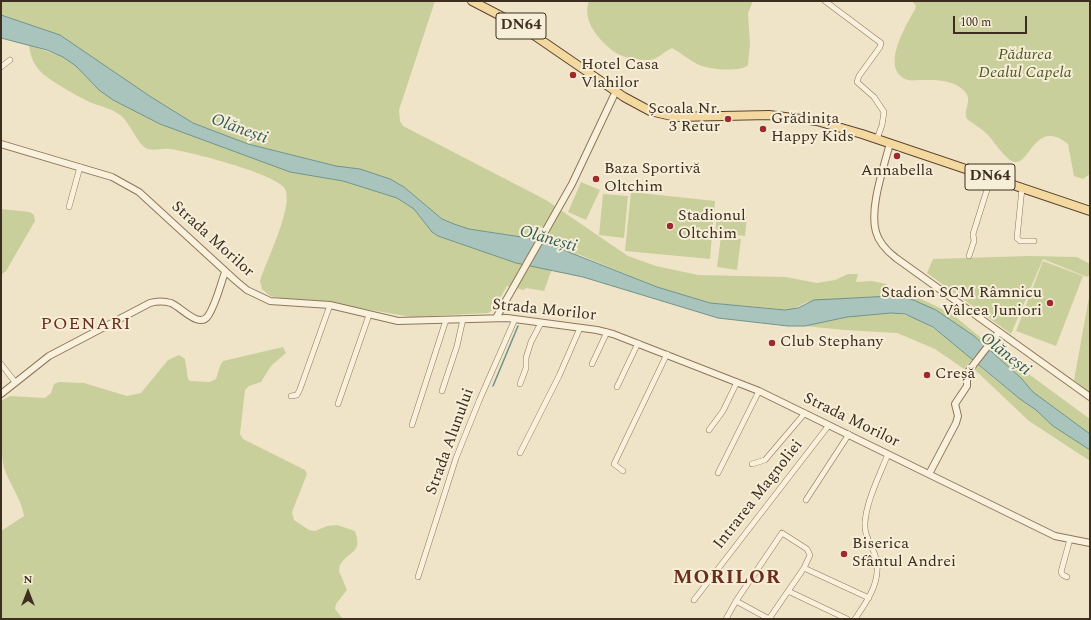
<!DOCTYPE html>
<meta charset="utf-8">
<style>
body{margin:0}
#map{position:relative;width:1091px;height:620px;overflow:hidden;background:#f0e4c8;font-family:Spectral,serif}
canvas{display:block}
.frame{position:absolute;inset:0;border:2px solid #3d2e20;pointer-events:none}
.north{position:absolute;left:8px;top:572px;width:40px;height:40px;-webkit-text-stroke:3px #f7eed8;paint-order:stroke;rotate:0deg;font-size:11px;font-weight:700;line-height:16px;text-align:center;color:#3d2e20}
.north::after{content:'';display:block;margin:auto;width:14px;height:18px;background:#3d2e20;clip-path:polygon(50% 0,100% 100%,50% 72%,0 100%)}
.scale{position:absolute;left:953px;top:16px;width:74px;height:18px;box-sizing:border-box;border:2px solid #3d2e20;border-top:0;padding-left:5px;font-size:12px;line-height:14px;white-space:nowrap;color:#3d2e20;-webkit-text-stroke:3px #f7eed8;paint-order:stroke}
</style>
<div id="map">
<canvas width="1091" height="620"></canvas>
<div class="frame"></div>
<div class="north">N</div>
<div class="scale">100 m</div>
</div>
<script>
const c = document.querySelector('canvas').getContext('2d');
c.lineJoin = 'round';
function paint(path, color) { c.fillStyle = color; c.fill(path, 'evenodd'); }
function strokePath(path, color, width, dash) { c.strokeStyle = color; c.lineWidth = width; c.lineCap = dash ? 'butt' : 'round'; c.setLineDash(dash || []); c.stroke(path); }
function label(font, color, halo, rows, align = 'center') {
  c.font = font + ' Spectral,serif'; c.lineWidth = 4; c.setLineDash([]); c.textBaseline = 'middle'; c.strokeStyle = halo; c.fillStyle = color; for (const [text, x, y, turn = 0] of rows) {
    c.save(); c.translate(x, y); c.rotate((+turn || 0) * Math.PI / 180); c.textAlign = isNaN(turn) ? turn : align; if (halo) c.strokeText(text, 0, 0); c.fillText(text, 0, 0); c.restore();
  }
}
paint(new Path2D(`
 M1 1H435L399 110 400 121 403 126 546 200 628 256 656 266 698 275 786 277 817 283 835 280 848 274H858L856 282 872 281 886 284 896 291 919 298 938 307 952 314 986 342 984 344 936 310 892 296 807 302 791 310 710 303 657 287 580 255 510 235 469 229 454 224 442 219 404 187 390 179 360 169 336 166 248 144 193 123 151 97 60 35 1 15Z
 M589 1H753L748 13 750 44 748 65C740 73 708 69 699 65 689 60 681 53 672 48 663 52 658 60 648 60 638 60 626 58 618 54 601 44 581 21 589 1Z
 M912 1H1090V174L1083 179 1074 176 1068 144C1036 118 1030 164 1015 162 1006 161 994 141 987 134 981 128 973 124 967 119 963 110 972 101 966 93 955 79 935 80 920 80 916 80 911 81 908 80 878 70 907 24 915 9L916 6Z
 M29 45 63 57 76 66 99 90 113 100 160 124 290 172 343 181 397 198 414 209 432 232 438 236 516 263 552 269 544 291 526 288 524 290 507 286 493 310 488 313 411 317 313 300 285 299 270 296 262 289 260 281C266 261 294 206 285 189 277 174 188 151 169 149 162 148 155 151 148 149 138 146 130 122 120 115 111 108 102 107 92 103 82 99 47 79 41 72 33 64 30 55 29 45Z
 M581 182 600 190 586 220 568 212Z
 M631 192 715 201 710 259 625 251Z
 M603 194 628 196 624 238 599 235Z
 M1 209 30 212 34 215 35 221 6 271 1 275Z
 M717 214 747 217 745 236 715 233Z
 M721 236 741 239 737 270 717 267Z
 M1028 256 1077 257 1090 264V274L1087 277 1043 259 1011 334 927 273 933 259Z
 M1043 261 1083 276 1056 346 1016 331Z
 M1090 292V393L1074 380Z
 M891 313C925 315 947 339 972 359L964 369 935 349 897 333 844 330 805 326 847 317Z
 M283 347 286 353 271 366 261 382 249 386 245 390 240 434 243 439 305 470 307 474 292 512 294 520 309 530 315 531 327 526 337 525 355 531C363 554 349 550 340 565L339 571 347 590 336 604 335 609 343 619H1V531L24 516C21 498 10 485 4 468 0 447 1 422 1 401L10 396 45 398 51 393 54 384 59 382 84 383 127 396 141 393 168 360 179 355 185 359 188 379 190 381 210 382 216 379 220 366 223 361Z
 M992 347 1090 419V434L1033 392 1021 378 990 350Z
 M978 365 1020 399 1036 410 1053 426 1090 450V461L1029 421 974 369Z`), '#c9cf9b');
const water = new Path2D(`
 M1 15 60 35 151 97 193 123 248 144 336 166 360 169 390 179 404 187 442 219 454 224 469 229 528 238 556 247 657 287 710 303 785 310 798 308 814 300 892 296 911 299 936 310 974 336 1021 378 1033 392 1090 434V450L1053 426 1036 410 1020 399 933 327 905 314 891 313 847 317 805 326H788L718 318 583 277 516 263 438 236 432 232 414 209 397 198 343 181 290 172 160 124 113 100 99 90 76 66 63 57 47 50 1 38Z`);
paint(water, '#a9c4bc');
strokePath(water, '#6f938a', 1);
strokePath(new Path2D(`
 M493 386 518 326`), '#6f938a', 1.5);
const minor = new Path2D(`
 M825 1 881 43 880 47 859 76 857 82 874 97 884 112 882 125 877 139
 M1 67 10 60
 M1022 188 1017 238 1020 241H1034
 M69 207 80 167
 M969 256 974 241 973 234 991 177
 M1 364 15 382
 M592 364 607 332
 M520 384 526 368V358L531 342 541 323
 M617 387 638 343
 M442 391 457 346 463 319
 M291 396 297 395 300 389 330 305
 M338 404 369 315
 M412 425 446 320
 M709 430 723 411 737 382
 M520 453 559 376 580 328
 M752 464 765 460 805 413
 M623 471 614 464 667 354
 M718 473 759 391
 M806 500 849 434
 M804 568 869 598
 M418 577 456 458 479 401 515 319
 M1067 577 1063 575 1061 572 1070 539
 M788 591 847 619
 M694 600 829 425
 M736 601 769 619
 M726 619 736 601 782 533 807 549 810 555 804 568 769 619
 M855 619C868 600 883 579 875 555 871 543 864 536 865 523 866 502 880 474 888 454`);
const tertiary = new Path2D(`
 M890 143C884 167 869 208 876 232 879 243 887 251 896 258L1090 397
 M1 144 112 177 139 192 235 280 247 290 270 301 330 305 398 321 507 318 597 330 613 334 759 391 1055 536 1090 543
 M496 318 572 184 616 91
 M1 394 49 356 150 303C157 301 164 301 171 303 181 307 199 329 208 316 216 304 220 286 225 272
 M929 474 956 423 958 416 955 404 967 386V373L999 332`);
const primary = new Path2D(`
 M472 1 522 27 624 97 650 111 676 117 769 115 817 121 862 134 1090 211`);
strokePath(minor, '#8d765c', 6);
strokePath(tertiary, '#8d765c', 8);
strokePath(primary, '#5b4430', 10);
strokePath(minor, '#faf1dc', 5);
strokePath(tertiary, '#faf1dc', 6);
strokePath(primary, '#f3d9a0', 8);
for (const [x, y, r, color] of [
 [573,75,4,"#9e2a2b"],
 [728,119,4,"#9e2a2b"],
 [763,129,4,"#9e2a2b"],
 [897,156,4,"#9e2a2b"],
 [596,179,4,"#9e2a2b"],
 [670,226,4,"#9e2a2b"],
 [1050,303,4,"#9e2a2b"],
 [772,343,4,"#9e2a2b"],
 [927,375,4,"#9e2a2b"],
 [844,554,4,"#9e2a2b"]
]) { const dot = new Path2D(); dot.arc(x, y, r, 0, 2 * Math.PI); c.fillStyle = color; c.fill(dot); strokePath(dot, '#f7eed8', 1.5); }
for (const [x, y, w] of [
 [521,26,50],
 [990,177,50]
]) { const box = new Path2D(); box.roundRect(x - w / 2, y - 13, w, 26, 3); c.fillStyle = '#f7eed8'; c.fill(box); strokePath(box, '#3d2e20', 1); }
label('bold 15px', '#3d2e20', null, [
 ["DN64",521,26],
 ["DN64",990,177]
]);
label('italic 16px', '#4d5a26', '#f7eed8', [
 ["Pădurea",1025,56],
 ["Dealul Capela",1025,74]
]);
label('16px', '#3d2e20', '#f7eed8', [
 ["Hotel Casa",581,66],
 ["Vlahilor",581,84],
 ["Școala Nr.",720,110,"right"],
 ["3 Retur",720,128,"right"],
 ["Grădinița",771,120],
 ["Happy Kids",771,138],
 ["Baza Sportivă",604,170],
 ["Oltchim",604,188],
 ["Annabella",897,172,"center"],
 ["Stadionul",678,217],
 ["Oltchim",678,235],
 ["Stadion SCM Râmnicu",1042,294,"right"],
 ["Vâlcea Juniori",1042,312,"right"],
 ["Club Stephany",780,343],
 ["Creșă",935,375],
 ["Biserica",852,545],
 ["Sfântul Andrei",852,563]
], 'left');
label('16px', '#3d2e20', '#f7eed8', [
 ["Strada Morilor",212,240,42],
 ["Strada Morilor",544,311,6],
 ["Strada Morilor",851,421,26],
 ["Strada Alunului",451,442,-70],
 ["Intrarea Magnoliei",759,495,-52]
]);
label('italic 17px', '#2f5d5a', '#f7eed8', [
 ["Olănești",239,130,20],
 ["Olănești",548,240,16],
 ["Olănești",1005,355,38]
]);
c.letterSpacing = '1px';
label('18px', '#6b2e1e', '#f7eed8', [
 ["POENARI",86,325]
]);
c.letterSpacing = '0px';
c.letterSpacing = '1px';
label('bold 20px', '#6b2e1e', '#f7eed8', [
 ["MORILOR",727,579]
]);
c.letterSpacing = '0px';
</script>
